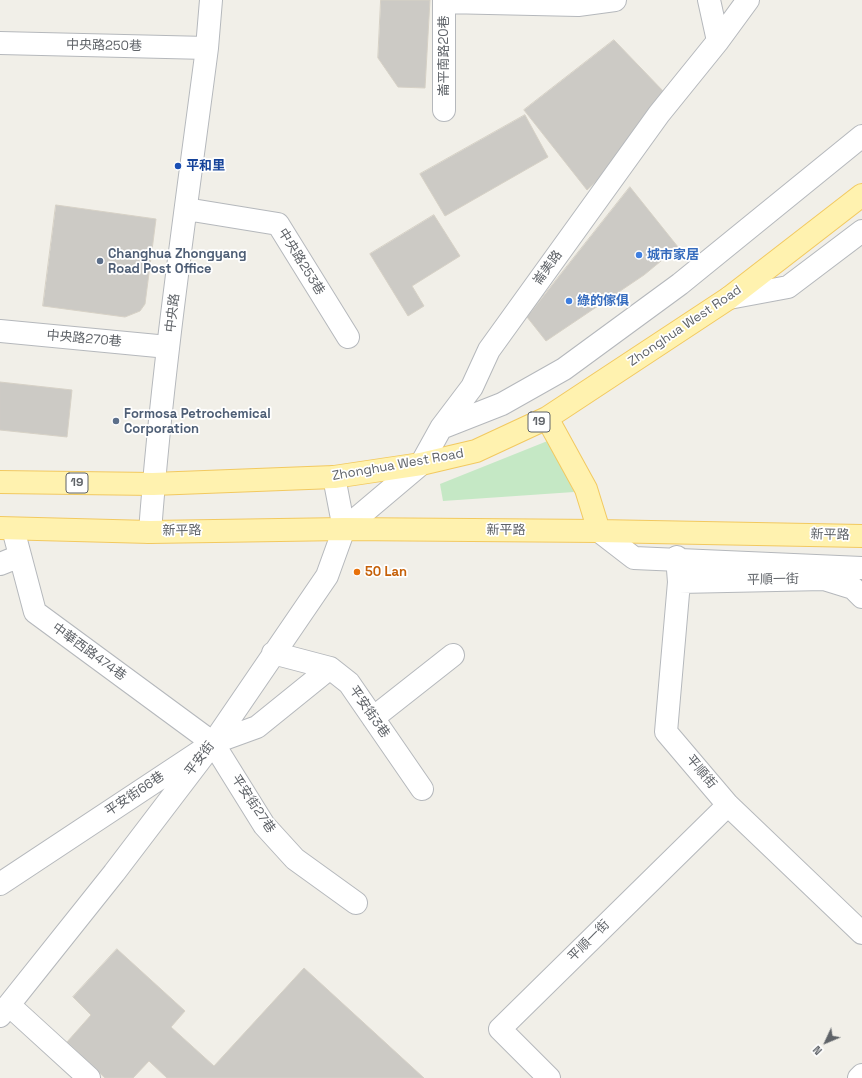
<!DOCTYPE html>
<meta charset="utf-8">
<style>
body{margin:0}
#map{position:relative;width:862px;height:1078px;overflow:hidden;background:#f1efe8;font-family:"Space Grotesk",sans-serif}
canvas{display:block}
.north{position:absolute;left:806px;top:1022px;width:40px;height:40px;-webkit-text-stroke:3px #fff;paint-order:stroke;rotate:226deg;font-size:11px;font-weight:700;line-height:16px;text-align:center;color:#5f6368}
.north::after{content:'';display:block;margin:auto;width:14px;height:18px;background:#5f6368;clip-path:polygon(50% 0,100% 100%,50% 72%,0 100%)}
</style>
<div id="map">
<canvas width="862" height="1078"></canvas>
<div class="north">N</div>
</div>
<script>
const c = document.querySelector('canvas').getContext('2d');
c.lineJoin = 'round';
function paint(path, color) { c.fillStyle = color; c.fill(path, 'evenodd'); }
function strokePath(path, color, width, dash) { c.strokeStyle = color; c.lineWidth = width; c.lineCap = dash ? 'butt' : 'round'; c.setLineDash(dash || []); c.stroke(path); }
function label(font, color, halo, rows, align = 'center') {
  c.font = font + ' "Space Grotesk","Noto Sans TC",sans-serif'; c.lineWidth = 3.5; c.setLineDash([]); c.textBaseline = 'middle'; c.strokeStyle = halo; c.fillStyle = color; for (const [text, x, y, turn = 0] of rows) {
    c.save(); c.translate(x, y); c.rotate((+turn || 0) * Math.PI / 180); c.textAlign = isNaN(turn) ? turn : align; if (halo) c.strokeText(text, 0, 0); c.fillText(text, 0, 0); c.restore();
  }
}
paint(new Path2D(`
 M550 440 574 492 443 501 440 484Z`), '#c5e8c5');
const building = new Path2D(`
 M381 0H430L425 88 398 87 378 58Z
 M614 40 665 93 600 178 587 190 524 110Z
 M525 115 548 157 445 216 420 174Z
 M630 187 678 247 644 275 546 341 527 317Z
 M56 205 156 219 145 304 140 311 125 317 43 306Z
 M434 215 460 256 412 286 424 306 408 316 370 254Z
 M0 382 72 390 67 437 0 430Z
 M117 949 185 1011 171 1027 214 1066 304 968 424 1078H167L149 1061 133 1078H105L67 1042 91 1015 73 997Z`);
paint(building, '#cccac5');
strokePath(building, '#d6d1c6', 1);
const minor = new Path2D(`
 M444 0V110
 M709 0 718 41
 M444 2 578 5 615 0
 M0 43 207 48
 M186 209 278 224 348 337
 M729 298 788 287 862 231
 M0 331 168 347
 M441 428 502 404 564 369 680 284 862 136
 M13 529 35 612 213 743 264 825 295 859 356 903
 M344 529 421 464 441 428 472 387 489 350 659 114 718 41 748 0
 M599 531 634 558 862 568
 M150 532C162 370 186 209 207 48L211 0
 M677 557 679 582 666 732 728 805 862 933
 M0 564 20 556
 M679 582 824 579 853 588 862 597
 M273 653 330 668 349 683 422 789
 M373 718 453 655
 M0 884 213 743 257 727 330 668
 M9 1005 89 1078
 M0 1016 114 873 213 743 327 576 344 529 334 477
 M549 1078 500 1029 728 805
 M859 1078 862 1075`);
const major = new Path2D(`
 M547 418 586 489 599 531
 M0 482 153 484 334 477 421 464 476 451 547 418 729 298 862 195
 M0 528 150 532 344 529 599 531 862 536`);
strokePath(minor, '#b5b8bc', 24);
strokePath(major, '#f2c960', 24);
strokePath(minor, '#fff', 22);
strokePath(major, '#fff2af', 22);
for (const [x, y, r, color] of [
 [178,166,4,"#1a4fb4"],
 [639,255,4,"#3f7fe0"],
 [100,261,4,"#5c6f8a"],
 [569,301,4,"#3f7fe0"],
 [116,421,4,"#5c6f8a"],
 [357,572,4,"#e8710a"]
]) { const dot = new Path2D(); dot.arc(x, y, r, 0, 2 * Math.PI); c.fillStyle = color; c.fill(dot); strokePath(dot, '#fff', 1.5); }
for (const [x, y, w] of [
 [539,422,22],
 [77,483,22]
]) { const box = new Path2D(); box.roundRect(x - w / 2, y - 10, w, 20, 3); c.fillStyle = '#fff'; c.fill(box); strokePath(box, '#5f6368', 1); }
label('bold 12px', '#5f6368', null, [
 ["19",539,422],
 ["19",77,483]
]);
label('13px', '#5f6368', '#fff', [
 ["中央路250巷",104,46,1],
 ["崙平南路20巷",444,56,-90],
 ["中央路253巷",301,262,58],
 ["崙美路",548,268,-54],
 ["中央路",173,313,-83],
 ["Zhonghua West Road",685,326,-34],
 ["中央路270巷",84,339,5],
 ["Zhonghua West Road",398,465,-10],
 ["新平路",506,530],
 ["新平路",182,531,-1],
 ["新平路",830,535,1],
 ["平順一街",773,580,-1],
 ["中華西路474巷",89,652,36],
 ["平安街3巷",369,712,55],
 ["平安街",200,759,-53],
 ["平順街",701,772,50],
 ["平安街66巷",135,794,-34],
 ["平安街27巷",253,804,56],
 ["平順一街",589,941,-45]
]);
label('bold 13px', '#164399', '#fff', [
 ["平和里",186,166]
], 'left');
label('bold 13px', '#4e5e75', '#fff', [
 ["Changhua Zhongyang",108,254],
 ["Road Post Office",108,269],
 ["Formosa Petrochemical",124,414],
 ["Corporation",124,429]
], 'left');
label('bold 13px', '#366cbe', '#fff', [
 ["城市家居",647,255],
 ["綠的傢俱",577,301]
], 'left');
label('bold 13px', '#c56008', '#fff', [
 ["50 Lan",365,572]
], 'left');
</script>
